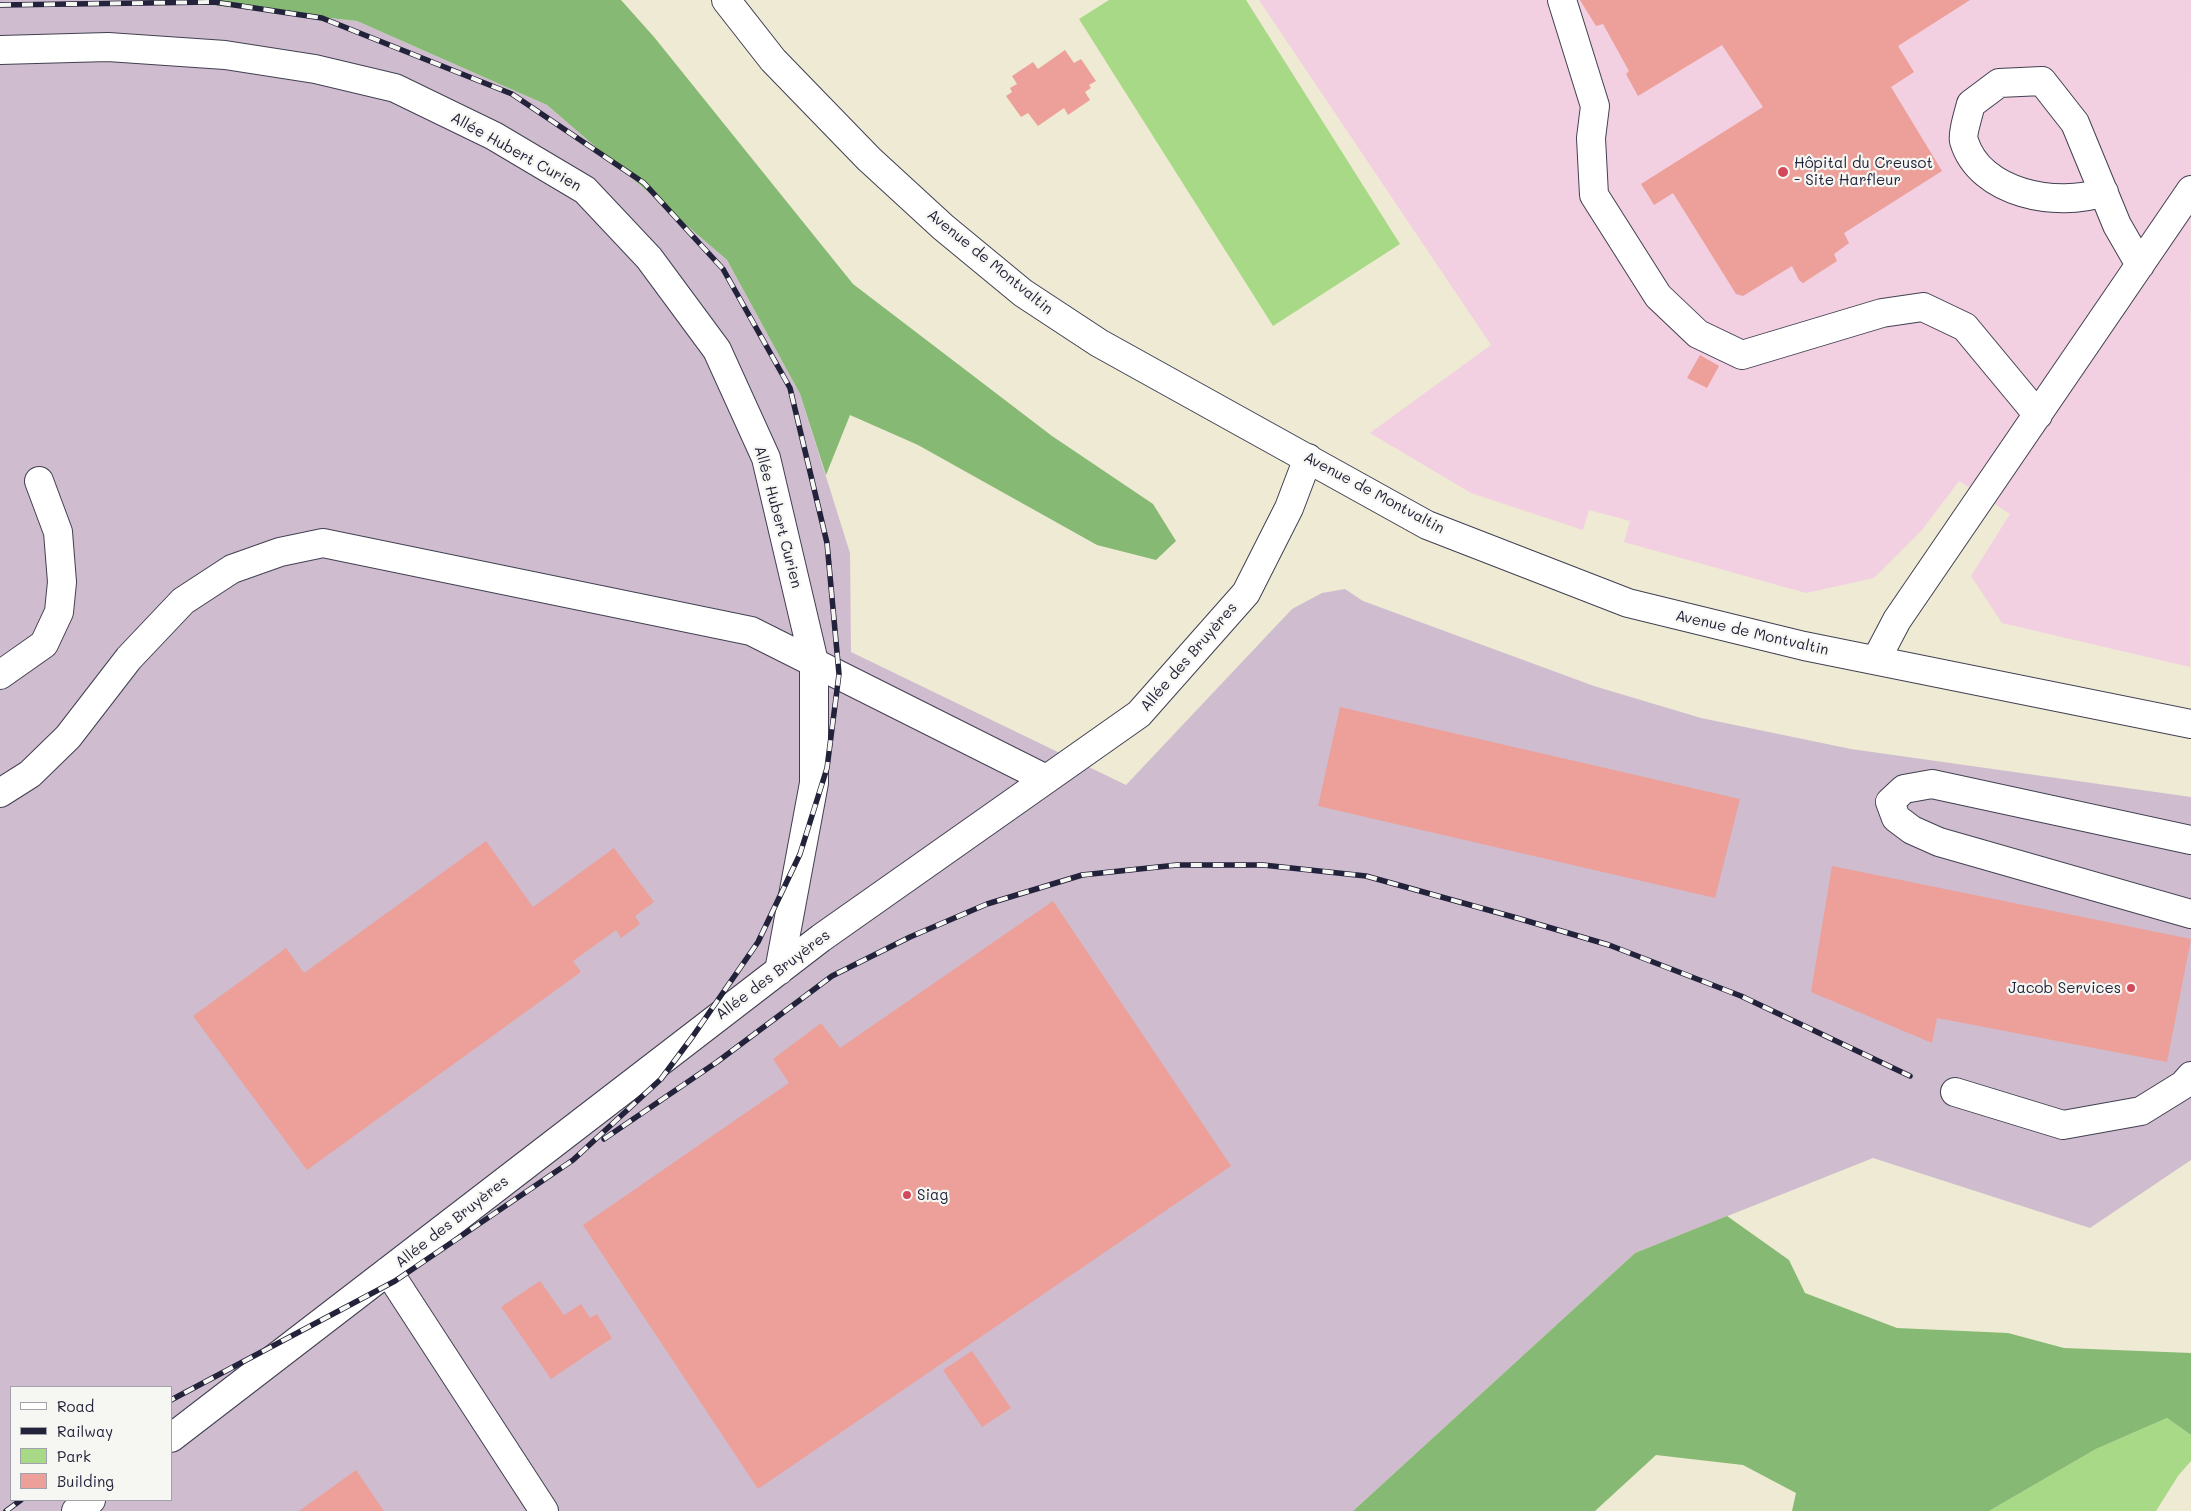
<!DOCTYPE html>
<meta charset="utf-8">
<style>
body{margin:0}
#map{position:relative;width:2191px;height:1511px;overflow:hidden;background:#eeead4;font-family:Mali,sans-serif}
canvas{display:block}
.legend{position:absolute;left:10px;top:1386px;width:162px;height:115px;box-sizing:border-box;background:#f6f6f2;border:1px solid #a1a1a9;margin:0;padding:6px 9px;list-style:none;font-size:15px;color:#22223b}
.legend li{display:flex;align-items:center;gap:10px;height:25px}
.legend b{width:25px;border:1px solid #a1a1a9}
</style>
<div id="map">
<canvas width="2191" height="1511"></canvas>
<ul class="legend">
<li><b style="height:6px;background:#fff"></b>Road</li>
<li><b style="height:6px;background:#22223b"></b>Railway</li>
<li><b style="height:14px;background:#a8d987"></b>Park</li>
<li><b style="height:14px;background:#eca099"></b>Building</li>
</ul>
</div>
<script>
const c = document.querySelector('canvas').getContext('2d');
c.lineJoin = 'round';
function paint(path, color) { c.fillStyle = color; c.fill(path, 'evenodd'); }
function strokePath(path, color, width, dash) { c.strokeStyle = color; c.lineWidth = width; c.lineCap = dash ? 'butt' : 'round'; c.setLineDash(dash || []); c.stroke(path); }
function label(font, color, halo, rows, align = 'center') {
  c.font = font + ' Mali,sans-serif'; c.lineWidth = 4.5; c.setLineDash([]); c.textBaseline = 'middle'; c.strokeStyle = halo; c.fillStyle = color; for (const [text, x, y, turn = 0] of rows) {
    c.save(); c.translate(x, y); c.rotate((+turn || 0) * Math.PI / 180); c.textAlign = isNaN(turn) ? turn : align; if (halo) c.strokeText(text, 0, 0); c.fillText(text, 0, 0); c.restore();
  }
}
paint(new Path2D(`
 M1259 0H2191L2190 667 2002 623 1971 576 2010 514 1959 481 1922 530 1874 578 1806 593 1624 542 1630 521 1589 510 1583 530 1471 493 1370 433 1491 345Z`), '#f2cfe1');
paint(new Path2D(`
 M0 0H165L357 21 547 105 727 260 800 394 850 553 851 652 1126 785 1292 609 1322 593 1345 589 1363 601 1594 686 1701 718 1851 749 2191 797V1160L2090 1228 1873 1158 1635 1253 1353 1511H0ZM11 1387H171V1500H11Z`), '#cfbdcf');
paint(new Path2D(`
 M1109 0H1246L1400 244 1273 326 1079 19Z
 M2167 1418 2191 1435V1461L2178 1476 2156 1511H1989L2096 1449Z`), '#a8d987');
paint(new Path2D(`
 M165 0H621L654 37 853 284 1052 436 1153 504 1176 541 1156 560 1097 545 918 445 850 415 826 475 800 394 727 260 547 105 357 21Z
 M1727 1216 1789 1260 1805 1293 1897 1328 2008 1333 2064 1348 2191 1353V1435L2167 1418 2096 1449 1989 1511H1792L1796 1493 1743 1465 1656 1455 1595 1511H1353L1635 1253Z`), '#86b974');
paint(new Path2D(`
 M1580 0H1970L1898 46 1914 72 1891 87 1942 171 1844 233 1849 243 1834 254 1837 261 1803 283 1799 280 1792 266 1743 296 1736 294 1673 193 1654 205 1641 184 1763 107 1722 45 1638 96 1626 74 1629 71 1603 24 1596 26Z
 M1065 50 1074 63 1081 59 1096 81 1089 85 1091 88 1085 92 1090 100 1068 115 1064 108 1038 126 1028 113 1021 117 1006 96 1012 92 1010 88 1017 84 1012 76 1033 62 1038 69Z
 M1700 355 1719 366 1707 388 1687 378Z
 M1340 707 1740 799 1715 898 1318 806Z
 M486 841 533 907 614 848 654 902 635 916 640 924 621 938 616 930 573 961 581 972 307 1170 193 1016 286 948 304 973Z
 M1832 866 2191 939 2167 1062 1937 1018 1932 1043 1811 992Z
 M1053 901 1231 1166 758 1489 583 1225 789 1083 773 1059 821 1023 840 1048Z
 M540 1281 564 1315 581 1304 590 1318 597 1314 612 1338 551 1379 501 1307Z
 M972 1351 1011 1408 982 1427 943 1370Z
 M356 1470 384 1511H299Z`), '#eca099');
const minor = new Path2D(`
 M726 0 773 60 869 159 943 227 1023 293 1099 343 1427 525 1628 603 1804 646 2191 724
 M1562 0 1595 106 1591 138 1594 195 1658 296 1698 334 1742 355 1882 313 1923 307 1965 327 2038 415
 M0 50 108 47 225 55 315 69 395 88 494 136 585 190 649 258 717 350 766 458 814 662V783L779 971
 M2104 192C2057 208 1980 194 1964 141 1962 134 1969 112 1971 104L1999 83 2042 81 2075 123 2117 225 2140 265
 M1876 660 1897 620 2191 190
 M0 675 44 644 59 612 62 582 58 532 39 481
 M0 793 30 774 68 737 129 658 183 601 232 569 280 552 323 543 751 631 1046 779
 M2191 840 1932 784 1904 789 1890 802 1896 818 1912 830 1939 842 2191 914
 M1955 1092 2063 1125 2141 1111 2183 1085 2191 1076
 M388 1271 544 1511
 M171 1438 821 938 1139 714 1246 593 1289 508 1308 458
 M76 1511 91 1500`);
strokePath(minor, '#414052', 30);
strokePath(minor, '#fff', 28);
const rail = new Path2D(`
 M0 5 214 2 322 18 512 94 644 183 723 269 790 388 827 543 839 674 827 768 800 854 758 942 693 1036 661 1079 573 1160 395 1281 171 1400
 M604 1139 717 1062 832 976 910 937 987 904 1082 875 1177 865H1263L1366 876 1517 918 1609 945 1741 996 1910 1076
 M6 1511 21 1500`);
strokePath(rail, '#22223b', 5.5);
strokePath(rail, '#f6f6f2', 4, [11]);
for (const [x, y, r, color] of [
 [1783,172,6,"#d1495b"],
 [2131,988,5,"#d1495b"],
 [907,1195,5,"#d1495b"]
]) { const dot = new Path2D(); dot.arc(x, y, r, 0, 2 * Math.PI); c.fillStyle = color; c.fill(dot); strokePath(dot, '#f6f6f2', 2); }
label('15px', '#22223b', '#f6f6f2', [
 ["Allée Hubert Curien",516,152,29],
 ["Avenue de Montvaltin",990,262,39],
 ["Avenue de Montvaltin",1374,493,28],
 ["Allée Hubert Curien",778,517,75],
 ["Avenue de Montvaltin",1752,633,13],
 ["Allée des Bruyères",1189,657,-49],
 ["Allée des Bruyères",773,975,-37],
 ["Allée des Bruyères",452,1222,-38]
]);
label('15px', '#22223b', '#f6f6f2', [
 ["Hôpital du Creusot",1794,163],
 ["- Site Harfleur",1794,180],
 ["Jacob Services",2121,988,"right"],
 ["Siag",917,1195]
], 'left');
</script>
